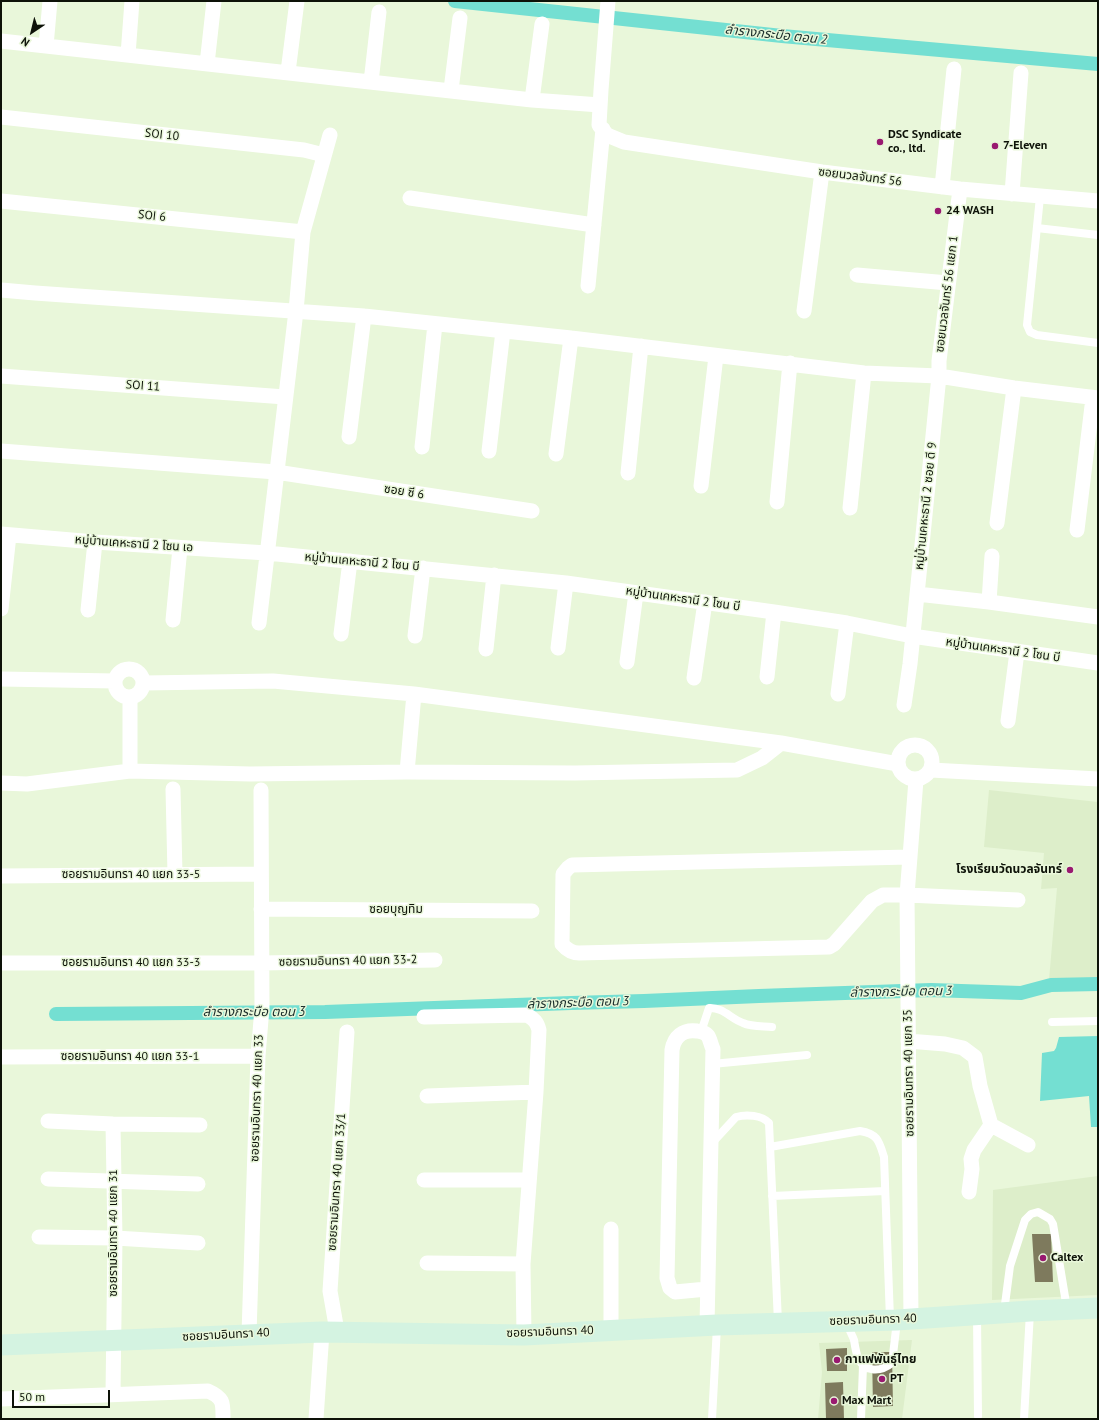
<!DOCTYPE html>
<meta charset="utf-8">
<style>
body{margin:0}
#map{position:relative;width:1099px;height:1420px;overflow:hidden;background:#e9f7da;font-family:"PT Sans",sans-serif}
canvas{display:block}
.frame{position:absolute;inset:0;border:2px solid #0d1208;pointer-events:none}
.north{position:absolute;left:12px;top:12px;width:40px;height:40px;-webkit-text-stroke:3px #e9f7da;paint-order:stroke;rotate:215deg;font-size:11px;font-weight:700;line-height:16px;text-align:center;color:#0d1208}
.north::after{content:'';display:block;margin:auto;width:14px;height:18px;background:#0d1208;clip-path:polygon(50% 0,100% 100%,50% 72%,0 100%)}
.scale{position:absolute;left:12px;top:1390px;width:98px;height:18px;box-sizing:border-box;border:2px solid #0d1208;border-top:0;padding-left:5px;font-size:12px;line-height:14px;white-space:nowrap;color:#0d1208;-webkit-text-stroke:3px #e9f7da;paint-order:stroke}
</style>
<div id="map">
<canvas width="1099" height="1420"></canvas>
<div class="frame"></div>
<div class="north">N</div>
<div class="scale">50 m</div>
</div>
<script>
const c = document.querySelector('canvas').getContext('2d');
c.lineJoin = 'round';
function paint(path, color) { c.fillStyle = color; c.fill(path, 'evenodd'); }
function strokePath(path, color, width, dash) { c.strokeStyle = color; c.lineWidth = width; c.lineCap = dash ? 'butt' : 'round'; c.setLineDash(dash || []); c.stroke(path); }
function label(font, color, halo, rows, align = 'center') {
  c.font = font + ' "PT Sans","Noto Sans Thai",sans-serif'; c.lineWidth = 3; c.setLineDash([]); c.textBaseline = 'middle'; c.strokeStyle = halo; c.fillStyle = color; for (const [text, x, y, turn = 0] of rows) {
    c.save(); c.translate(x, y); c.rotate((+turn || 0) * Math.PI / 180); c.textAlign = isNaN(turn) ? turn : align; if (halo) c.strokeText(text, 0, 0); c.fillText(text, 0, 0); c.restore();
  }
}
paint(new Path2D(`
 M989 790 1098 802V978L1049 980 1057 888 1041 889 1044 853 984 847Z
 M1098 1176V1295L992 1300 993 1190Z
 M912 1340 902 1419H818L822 1372 819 1343Z`), '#ddeeca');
paint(new Path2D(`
 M1098 1036V1127H1091L1089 1096 1040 1101 1042 1053 1054 1051 1056 1048 1059 1037Z`), '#74dfd2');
strokePath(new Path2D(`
 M455 1 782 36 1098 64
 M56 1014 325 1012 571 1003 644 1001 759 996 931 990 1021 993 1051 985 1098 984`), '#74dfd2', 14);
paint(new Path2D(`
 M1032 1234H1051L1053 1282H1035Z
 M847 1348V1371H827L826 1349Z
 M872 1352H892L893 1406 873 1407Z
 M843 1382 844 1419H826L825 1383Z`), '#7e7a5d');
strokePath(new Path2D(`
 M1040 197 1027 325 1030 332 1037 335 1098 343
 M1037 228 1098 235
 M1052 1022 1098 1021
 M701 1032 709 1008C723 1007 731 1019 743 1023 752 1027 763 1026 772 1027
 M712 1064 807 1055
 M712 1143 736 1117C746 1114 762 1115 769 1123L778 1322
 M770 1147 860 1131C878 1134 879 1141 884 1157L890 1319
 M772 1196 885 1191
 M1004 1312 1010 1266 1025 1220 1031 1214 1038 1212 1050 1219 1053 1224 1067 1309
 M977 1314 978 1416
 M848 1323C848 1329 852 1334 854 1340 855 1346 856 1353 858 1358 865 1373 881 1372 892 1363L897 1321
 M712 1419 717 1326
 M861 1419 863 1366
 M1024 1419 1030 1312`), '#fff', 8);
strokePath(new Path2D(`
 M608 1 601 90 599 125 607 135 624 142 822 172 960 189 1098 201
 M1 41 532 100 600 105
 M46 46 50 1
 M128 55 132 1
 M207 64 214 1
 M288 72 297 1
 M371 82 379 12
 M451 90 460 18
 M532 100 542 24
 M1 117 304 150 324 155
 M942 187 954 69
 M1012 194 1021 73
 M410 198 594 225
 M1 201 303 232
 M857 275 948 283
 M588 286 603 129
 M1 290 35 293 364 316 571 338 864 373 939 376 1014 388 1098 398
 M804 311 822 172
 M1 376 285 397
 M349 437 364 316
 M422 447 435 324
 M1 451 276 472 532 511
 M489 451 503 331
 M556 454 571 338
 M628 473 641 346
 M701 486 716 356
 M777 502 790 363
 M850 508 864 373
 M997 523 1014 388
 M1077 530 1093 398
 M1 534 95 542 267 553 566 583 774 612 847 623 912 636 1098 663
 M992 556 989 602 1098 617
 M917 594 989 602
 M1 609 9 535
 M88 610 95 542
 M173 620 180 548
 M259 623 296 311 303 232 330 135
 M341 634 350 561
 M415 636 423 568
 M558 648 566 583
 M486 649 494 575
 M627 662 636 593
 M115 683a14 14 0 1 1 28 0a14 14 0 1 1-28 0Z
 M767 677 774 612
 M694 678 705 602
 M1 679 115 681
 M144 683 273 681 414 694 781 743 898 764
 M838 694 847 623
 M130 698V771
 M904 705 910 664 939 376V361L960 189
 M1008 721 1017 652
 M898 762a17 17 0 1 1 34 0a17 17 0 1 1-34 0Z
 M931 770 1098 779
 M407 772 414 694
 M1 783 27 784 130 771 250 774 407 772 575 773 737 770 762 758 781 743
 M173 789 175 874
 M909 857 572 865 568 868 563 874 562 944C567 950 572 953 579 953L829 947 834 944 872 901 883 895H907L1018 900
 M1 876 261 874
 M261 909 532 911
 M1 963H262L435 960
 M424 1017 527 1015C534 1019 537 1022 539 1030L536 1092 523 1264 524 1335
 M908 1041 945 1044 963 1048 975 1057 980 1086 991 1125 1028 1145
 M1 1057 258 1056
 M427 1096 536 1092
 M48 1121 113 1124 200 1125
 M48 1179 198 1184
 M424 1180H529
 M969 1192 972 1169 971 1159 974 1150 991 1125
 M611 1229V1330
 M39 1237 115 1238 198 1243
 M427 1263 523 1264
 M911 1319 907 895 916 780
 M707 1325 713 1049C711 1045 710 1039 708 1036 706 1033 700 1031 697 1031 683 1029 674 1037 672 1050L667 1278 670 1288 675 1292 707 1289
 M337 1331 330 1291 347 1032
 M249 1334 258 1056 262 1008 261 790
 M113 1394 115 1238 113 1124
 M1 1399 208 1391C224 1398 223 1403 223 1419
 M316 1419 322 1332`), '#fff', 15);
strokePath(new Path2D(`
 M1 1345 322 1332 524 1335 717 1325 897 1320 1030 1311 1098 1308`), '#d4f3e1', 21);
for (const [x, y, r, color] of [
 [880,142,4,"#991970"],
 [995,146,4,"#991970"],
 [938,211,4,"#991970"],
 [1070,870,4,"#991970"],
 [1043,1258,4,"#991970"],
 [837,1360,4,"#991970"],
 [882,1379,4,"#991970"],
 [834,1401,4,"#991970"]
]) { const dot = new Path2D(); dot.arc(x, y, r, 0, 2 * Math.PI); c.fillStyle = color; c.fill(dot); strokePath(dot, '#e9f7da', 1.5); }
label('12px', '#0d1208', '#e9f7da', [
 ["SOI 10",162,135,6],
 ["ซอยนวลจันทร์ 56",860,177,7],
 ["SOI 6",152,216,6],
 ["ซอยนวลจันทร์ 56 แยก 1",947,294,-83],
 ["SOI 11",143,386,4],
 ["ซอย ซี 6",404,492,9],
 ["หมู่บ้านเคหะธานี 2 ซอย ดี 9",926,506,-84],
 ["หมู่บ้านเคหะธานี 2 โซน เอ",134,544,4],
 ["หมู่บ้านเคหะธานี 2 โซน บี",362,562,5],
 ["หมู่บ้านเคหะธานี 2 โซน บี",683,599,8],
 ["หมู่บ้านเคหะธานี 2 โซน บี",1003,650,8],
 ["ซอยรามอินทรา 40 แยก 33-5",131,875],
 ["ซอยบุญทิม",396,910],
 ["ซอยรามอินทรา 40 แยก 33-2",348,961,-1],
 ["ซอยรามอินทรา 40 แยก 33-3",131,963],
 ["ซอยรามอินทรา 40 แยก 33-1",130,1057],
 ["ซอยรามอินทรา 40 แยก 35",909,1073,-91],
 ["ซอยรามอินทรา 40 แยก 33",257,1098,-88],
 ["ซอยรามอินทรา 40 แยก 33/1",337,1182,-86],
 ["ซอยรามอินทรา 40 แยก 31",114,1233,-90],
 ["ซอยรามอินทรา 40",873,1320,-2],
 ["ซอยรามอินทรา 40",550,1332,-2],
 ["ซอยรามอินทรา 40",226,1335,-3]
]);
label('bold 12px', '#0d1208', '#e9f7da', [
 ["DSC Syndicate",888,135],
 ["co., ltd.",888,149],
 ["7-Eleven",1003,146],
 ["24 WASH",946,211],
 ["โรงเรียนวัดนวลจันทร์",1062,870,"right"],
 ["Caltex",1051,1258],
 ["กาแฟพันธุ์ไทย",845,1360],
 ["PT",890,1379],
 ["Max Mart",842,1401]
], 'left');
label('italic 13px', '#1a2d2b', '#e9f7da', [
 ["ลำรางกระบือ ตอน 2",776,35,6],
 ["ลำรางกระบือ ตอน 3",901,992,-1],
 ["ลำรางกระบือ ตอน 3",578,1003,-2],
 ["ลำรางกระบือ ตอน 3",254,1012]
]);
</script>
